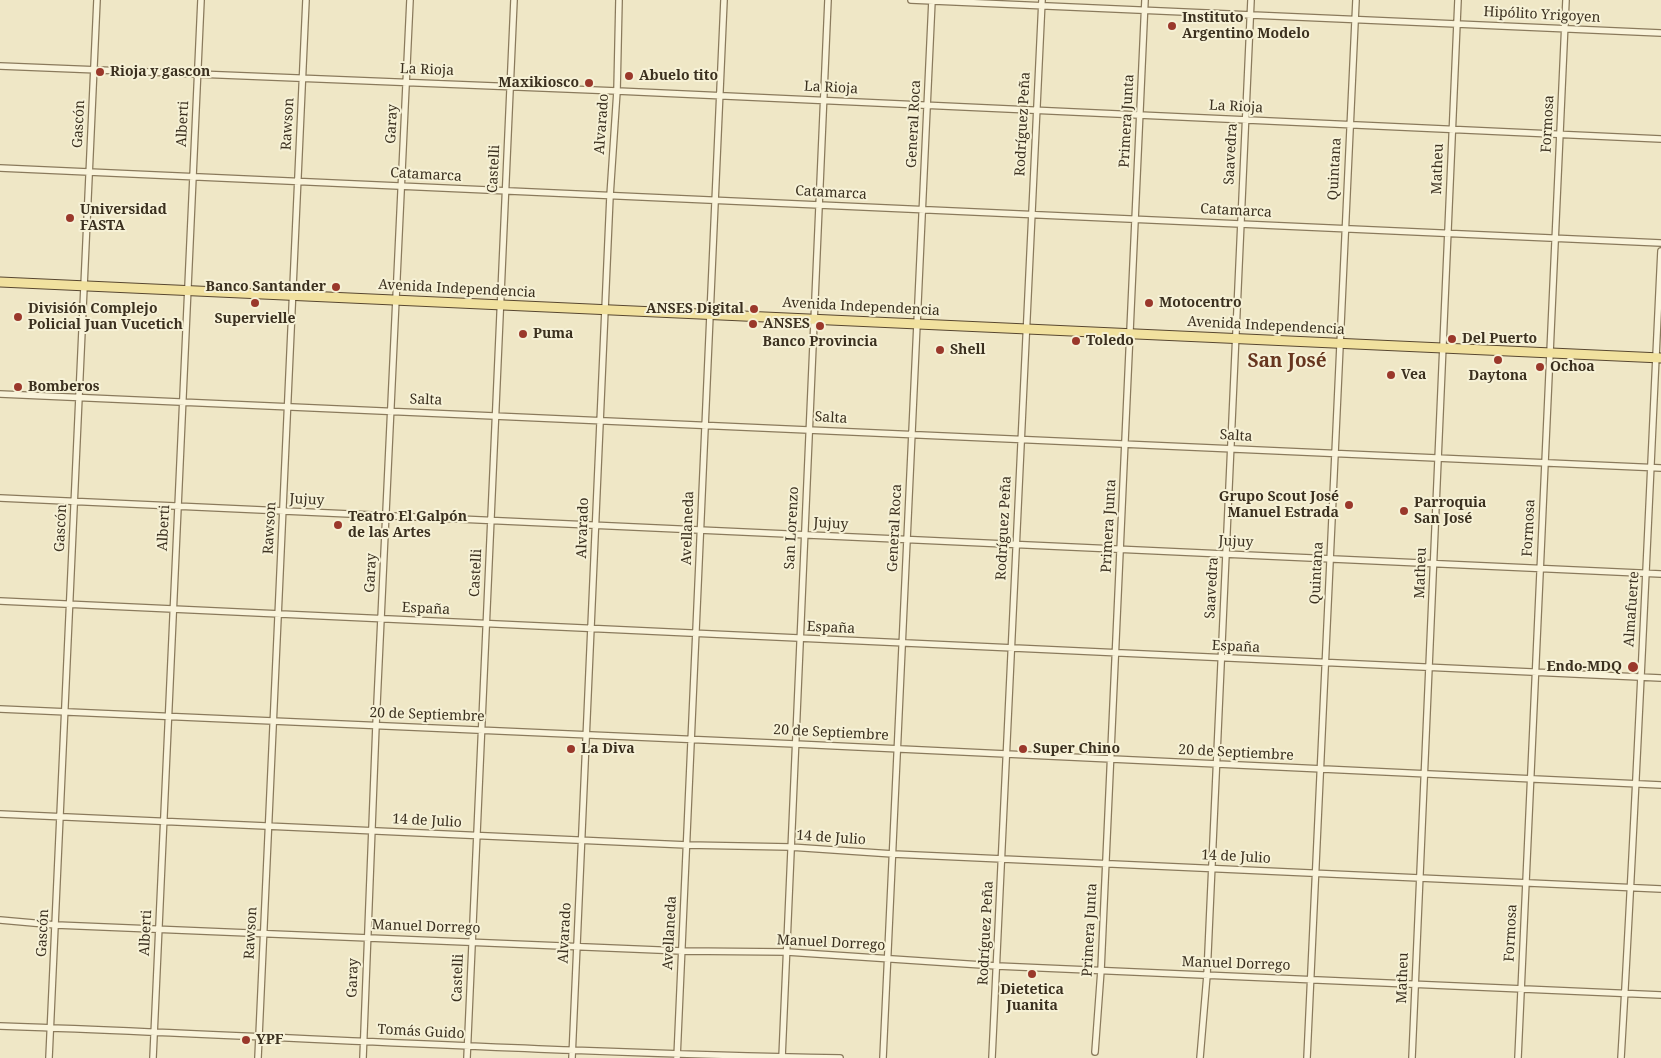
<!DOCTYPE html>
<meta charset="utf-8">
<style>
body{margin:0}
canvas{display:block;background:#efe7c6}
</style>
<canvas width="1661" height="1058"></canvas>
<script>
const c = document.querySelector('canvas').getContext('2d');
c.lineJoin = 'round';
function strokePath(path, color, width, dash) { c.strokeStyle = color; c.lineWidth = width; c.lineCap = dash ? 'butt' : 'round'; c.setLineDash(dash || []); c.stroke(path); }
function label(font, color, halo, rows, align = 'center') {
  c.font = font + ' "Noto Serif",serif'; c.lineWidth = 4; c.setLineDash([]); c.textBaseline = 'middle'; c.strokeStyle = halo; c.fillStyle = color; for (const [text, x, y, turn = 0] of rows) {
    c.save(); c.translate(x, y); c.rotate((+turn || 0) * Math.PI / 180); c.textAlign = isNaN(turn) ? turn : align; if (halo) c.strokeText(text, 0, 0); c.fillText(text, 0, 0); c.restore();
  }
}
const minor = new Path2D(`
 M911 0 1661 33
 M0 66 617 91 1661 139
 M0 168 1661 243
 M0 394 1661 468
 M0 498 1661 574
 M0 601 1661 678
 M0 709 795 744 1661 785
 M0 814 687 845 790 847 893 854 1661 889
 M0 920 56 925 682 951 787 952 997 966 1661 995
 M0 1026C280 1036 560 1053 840 1058
 M1095 1052 1101 970 1145 0
 M49 1058 97 0
 M153 1058 201 0
 M258 1058 306 0
 M363 1058 376 725 410 0
 M467 1058 514 0
 M572 1058 610 196 617 91 619 0
 M677 1058 724 0
 M782 1058 828 0
 M883 1058 932 0
 M992 1058 1042 0
 M1200 1058 1207 975 1251 0
 M1307 1058 1356 0
 M1412 1058 1458 0
 M1518 1058 1566 0
 M1621 1058C1637 789 1648 520 1661 251`);
const primary = new Path2D(`
 M0 282 1661 358`);
strokePath(minor, '#8a7a5c', 8);
strokePath(primary, '#584730', 11);
strokePath(minor, '#f9f3da', 5.5);
strokePath(primary, '#f1e19f', 9);
for (const [x, y, r, color] of [
 [1172,26,5,"#9a382b"],
 [100,72,5,"#9a382b"],
 [629,76,5,"#9a382b"],
 [589,83,5,"#9a382b"],
 [70,218,5,"#9a382b"],
 [336,287,5,"#9a382b"],
 [255,303,5,"#9a382b"],
 [1149,303,5,"#9a382b"],
 [754,309,5,"#9a382b"],
 [18,317,5,"#9a382b"],
 [753,324,5,"#9a382b"],
 [820,326,5,"#9a382b"],
 [523,334,5,"#9a382b"],
 [1452,339,5,"#9a382b"],
 [1076,341,5,"#9a382b"],
 [940,350,5,"#9a382b"],
 [1498,360,5,"#9a382b"],
 [1540,367,5,"#9a382b"],
 [1391,375,5,"#9a382b"],
 [18,387,5,"#9a382b"],
 [1349,505,5,"#9a382b"],
 [1404,511,5,"#9a382b"],
 [338,525,5,"#9a382b"],
 [1633,667,6,"#9a382b"],
 [571,749,5,"#9a382b"],
 [1023,749,5,"#9a382b"],
 [1032,974,5,"#9a382b"],
 [246,1040,5,"#9a382b"]
]) { const dot = new Path2D(); dot.arc(x, y, r, 0, 2 * Math.PI); c.fillStyle = color; c.fill(dot); strokePath(dot, '#f6f1d6', 2); }
label('14px', '#3b301f', '#f6f1d6', [
 ["Hipólito Yrigoyen",1542,15,3],
 ["La Rioja",427,70,2],
 ["La Rioja",831,88,3],
 ["La Rioja",1236,107,3],
 ["Primera Junta",1127,121,-87],
 ["Gascón",79,124,-87],
 ["Alberti",183,124,-87],
 ["Rawson",288,124,-87],
 ["Garay",392,124,-87],
 ["Alvarado",602,124,-86],
 ["General Roca",914,124,-87],
 ["Rodríguez Peña",1023,124,-87],
 ["Formosa",1548,124,-87],
 ["Saavedra",1231,154,-87],
 ["Castelli",494,169,-87],
 ["Quintana",1335,169,-87],
 ["Matheu",1438,169,-88],
 ["Catamarca",426,175,3],
 ["Catamarca",831,193,3],
 ["Catamarca",1236,211,3],
 ["Avenida Independencia",457,289,3],
 ["Avenida Independencia",861,307,3],
 ["Avenida Independencia",1266,326,3],
 ["Salta",426,400,2],
 ["Salta",831,418,3],
 ["Salta",1236,436,3],
 ["Jujuy",307,500,3],
 ["Jujuy",831,524,3],
 ["Primera Junta",1109,526,-87],
 ["Gascón",61,528,-87],
 ["Alberti",164,528,-87],
 ["Rawson",270,528,-87],
 ["Alvarado",583,528,-88],
 ["Avellaneda",688,528,-88],
 ["San Lorenzo",792,528,-87],
 ["General Roca",895,528,-87],
 ["Rodríguez Peña",1004,528,-87],
 ["Formosa",1529,528,-87],
 ["Jujuy",1236,542,3],
 ["Garay",371,573,-87],
 ["Castelli",476,573,-87],
 ["Quintana",1317,573,-87],
 ["Matheu",1421,573,-88],
 ["Saavedra",1212,588,-87],
 ["España",426,609,3],
 ["Almafuerte",1632,609,-86],
 ["España",831,628,3],
 ["España",1236,647,3],
 ["20 de Septiembre",427,715,2],
 ["20 de Septiembre",831,733,3],
 ["20 de Septiembre",1236,753,3],
 ["14 de Julio",427,821,3],
 ["14 de Julio",831,838,4],
 ["14 de Julio",1236,857,3],
 ["Manuel Dorrego",426,927,2],
 ["Primera Junta",1090,930,-87],
 ["Gascón",43,933,-87],
 ["Alberti",146,933,-87],
 ["Rawson",251,933,-87],
 ["Alvarado",565,933,-87],
 ["Avellaneda",670,933,-87],
 ["Rodríguez Peña",986,933,-87],
 ["Formosa",1511,933,-87],
 ["Manuel Dorrego",831,943,3],
 ["Manuel Dorrego",1236,964,2],
 ["Garay",353,978,-88],
 ["Castelli",458,978,-88],
 ["Matheu",1403,978,-88],
 ["Tomás Guido",421,1032,3]
]);
label('bold 14px', '#3b301f', '#f6f1d6', [
 ["Instituto",1182,18],
 ["Argentino Modelo",1182,34],
 ["Rioja y gascon",110,72],
 ["Abuelo tito",639,76],
 ["Maxikiosco",579,83,"right"],
 ["Universidad",80,210],
 ["FASTA",80,226],
 ["Banco Santander",326,287,"right"],
 ["Motocentro",1159,303],
 ["División Complejo",28,309],
 ["Policial Juan Vucetich",28,325],
 ["ANSES Digital",744,309,"right"],
 ["Supervielle",255,319,"center"],
 ["ANSES",763,324],
 ["Puma",533,334],
 ["Del Puerto",1462,339],
 ["Toledo",1086,341],
 ["Banco Provincia",820,342,"center"],
 ["Shell",950,350],
 ["Ochoa",1550,367],
 ["Vea",1401,375],
 ["Daytona",1498,376,"center"],
 ["Bomberos",28,387],
 ["Grupo Scout José",1339,497,"right"],
 ["Manuel Estrada",1339,513,"right"],
 ["Parroquia",1414,503],
 ["San José",1414,519],
 ["Teatro El Galpón",348,517],
 ["de las Artes",348,533],
 ["Endo-MDQ",1622,667,"right"],
 ["La Diva",581,749],
 ["Super Chino",1033,749],
 ["Dietetica",1032,990,"center"],
 ["Juanita",1032,1006,"center"],
 ["YPF",256,1040]
], 'left');
label('bold 19px', '#67361f', '#f6f1d6', [
 ["San José",1287,362]
]);
</script>
